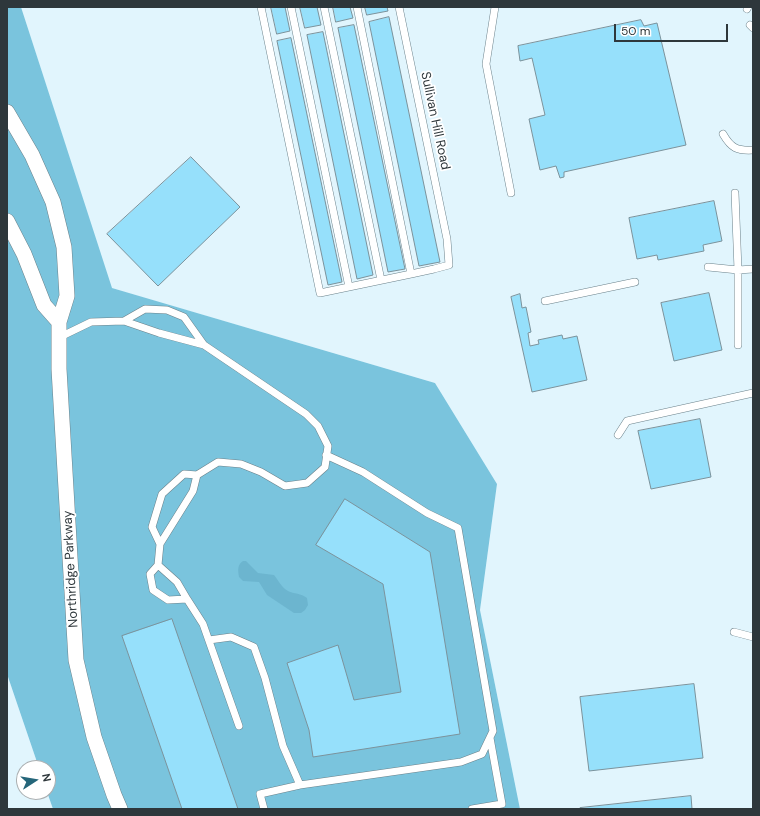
<!DOCTYPE html>
<style>
body{margin:0}
#map{position:relative;width:760px;height:816px;overflow:hidden;background:#f6fbfd;font-family:"DM Sans",sans-serif}
canvas{display:block}
.frame{position:absolute;inset:0;border:8px solid #2e373b;pointer-events:none}
.north{position:absolute;left:16px;top:760px;width:40px;height:40px;box-sizing:border-box;background:#fff;border:1px solid #abafb1;border-radius:50%;rotate:78deg;font-size:11px;font-weight:700;line-height:16px;text-align:center;color:#2e373b}
.north::after{content:'';display:block;margin:auto;width:14px;height:18px;background:#25667a;clip-path:polygon(50% 0,100% 100%,50% 72%,0 100%)}
.scale{position:absolute;left:614px;top:24px;width:114px;height:18px;box-sizing:border-box;border:2px solid #2e373b;border-top:0;padding-left:5px;font-size:12px;line-height:14px;white-space:nowrap;color:#2e373b;-webkit-text-stroke:3px #fff;paint-order:stroke}
</style>
<div id="map">
<canvas width="760" height="816"></canvas>
<div class="frame"></div>
<div class="north">N</div>
<div class="scale">50 m</div>
</div>
<script>
const c = document.querySelector('canvas').getContext('2d');
c.lineJoin = 'round';
function paint(path, color) { c.fillStyle = color; c.fill(path, 'evenodd'); }
function strokePath(path, color, width, dash) { c.strokeStyle = color; c.lineWidth = width; c.lineCap = dash ? 'butt' : 'round'; c.setLineDash(dash || []); c.stroke(path); }
function label(font, color, halo, rows, align = 'center') {
  c.font = font + ' "DM Sans",sans-serif'; c.lineWidth = 3.5; c.setLineDash([]); c.textBaseline = 'middle'; c.strokeStyle = halo; c.fillStyle = color; for (const [text, x, y, turn = 0] of rows) {
    c.save(); c.translate(x, y); c.rotate((+turn || 0) * Math.PI / 180); c.textAlign = isNaN(turn) ? turn : align; if (halo) c.strokeText(text, 0, 0); c.fillText(text, 0, 0); c.restore();
  }
}
paint(new Path2D(`
 M21 7H753V809H520L480 610 497 484 435 383 111 288Z
 M7 674 39 768H24V792H47L53 809H7Z`), '#e1f5fd');
paint(new Path2D(`
 M7 7H21L112 288 435 383 497 484 480 610 520 809H53L47 792 48 768H39L7 674Z`), '#7ac4dd');
paint(new Path2D(`
 M243 561H246L258 573 274 575C279 581 281 587 288 591 294 594 301 593 307 598L308 605 305 610 301 613H294L267 595 259 582 243 581 239 577C238 570 237 565 243 561Z`), '#6cb5cf');
const building = new Path2D(`
 M271 7H285L290 31 277 34Z
 M300 7H317L321 25 305 28Z
 M333 7H350L353 18 336 22Z
 M365 7H387L388 11 367 15Z
 M389 17 440 262 419 266 369 22Z
 M641 20 644 26 657 23 686 145 564 172V177L560 178 556 166 540 170 529 119 545 115 532 58 520 61 518 46Z
 M354 25 405 269 388 272 338 28Z
 M323 32 373 275 357 279 307 35Z
 M291 38 342 282 328 285 277 41Z
 M191 157 240 207 158 286 107 234Z
 M714 201 722 241 703 245 704 251 658 260 657 255 637 259 629 218Z
 M709 293 722 350 674 361 661 303Z
 M520 294 522 308 526 307 531 332 528 333 530 346 539 344 538 340 562 335 563 339 577 336 587 380 532 392 511 297Z
 M700 419 711 477 651 489 638 431Z
 M345 499 430 552 460 734 313 757 309 730 287 663 338 645 354 700 401 692 383 584 316 545Z
 M172 619 238 809H182L122 636Z
 M694 684 703 758 589 771 580 697Z
 M691 796 692 809H580V808Z`);
paint(building, '#96e0fb');
strokePath(building, '#7c939c', 1);
const lane = new Path2D(`
 M261 7 320 293 411 274
 M291 7 349 287
 M324 7 381 280
 M357 7 411 274 434 269 449 265 447 239 399 7
 M495 7 486 64 511 193
 M747 9 748 7
 M750 25 753 28
 M723 134C731 148 737 151 753 150
 M735 193 738 270V345
 M708 267 738 270 753 269
 M545 301 635 282
 M60 337 91 322 124 321 159 333 204 345 184 317 167 310 145 309 124 321
 M204 345 306 414 318 426 328 446 325 467 307 483 285 486 261 472 241 464 218 462 197 475 184 474 162 494 152 527 160 544 158 565 150 574 153 590 168 600 187 599 203 624 239 726
 M618 435 627 421 753 393
 M160 544 193 491 197 475
 M158 565 177 582 187 599
 M734 632 753 637
 M209 640 231 637 254 647 265 678 283 746 300 785 461 762 482 754 493 731 458 528 427 513 363 472 326 455
 M264 809 260 794 300 785
 M472 809 502 804 490 738`);
const street = new Path2D(`
 M7 112 32 155 53 202 64 247 67 296 59 322V369L76 660 94 737 114 795 120 809
 M7 221 24 254 44 305 59 322`);
strokePath(lane, '#6b828b', 8);
strokePath(street, '#6b828b', 16);
strokePath(lane, '#fff', 7);
strokePath(street, '#fff', 15);
label('13px', '#2e373b', '#fff', [
 ["Sullivan Hill Road",435,121,78],
 ["Northridge Parkway",71,569,-93]
]);
</script>
